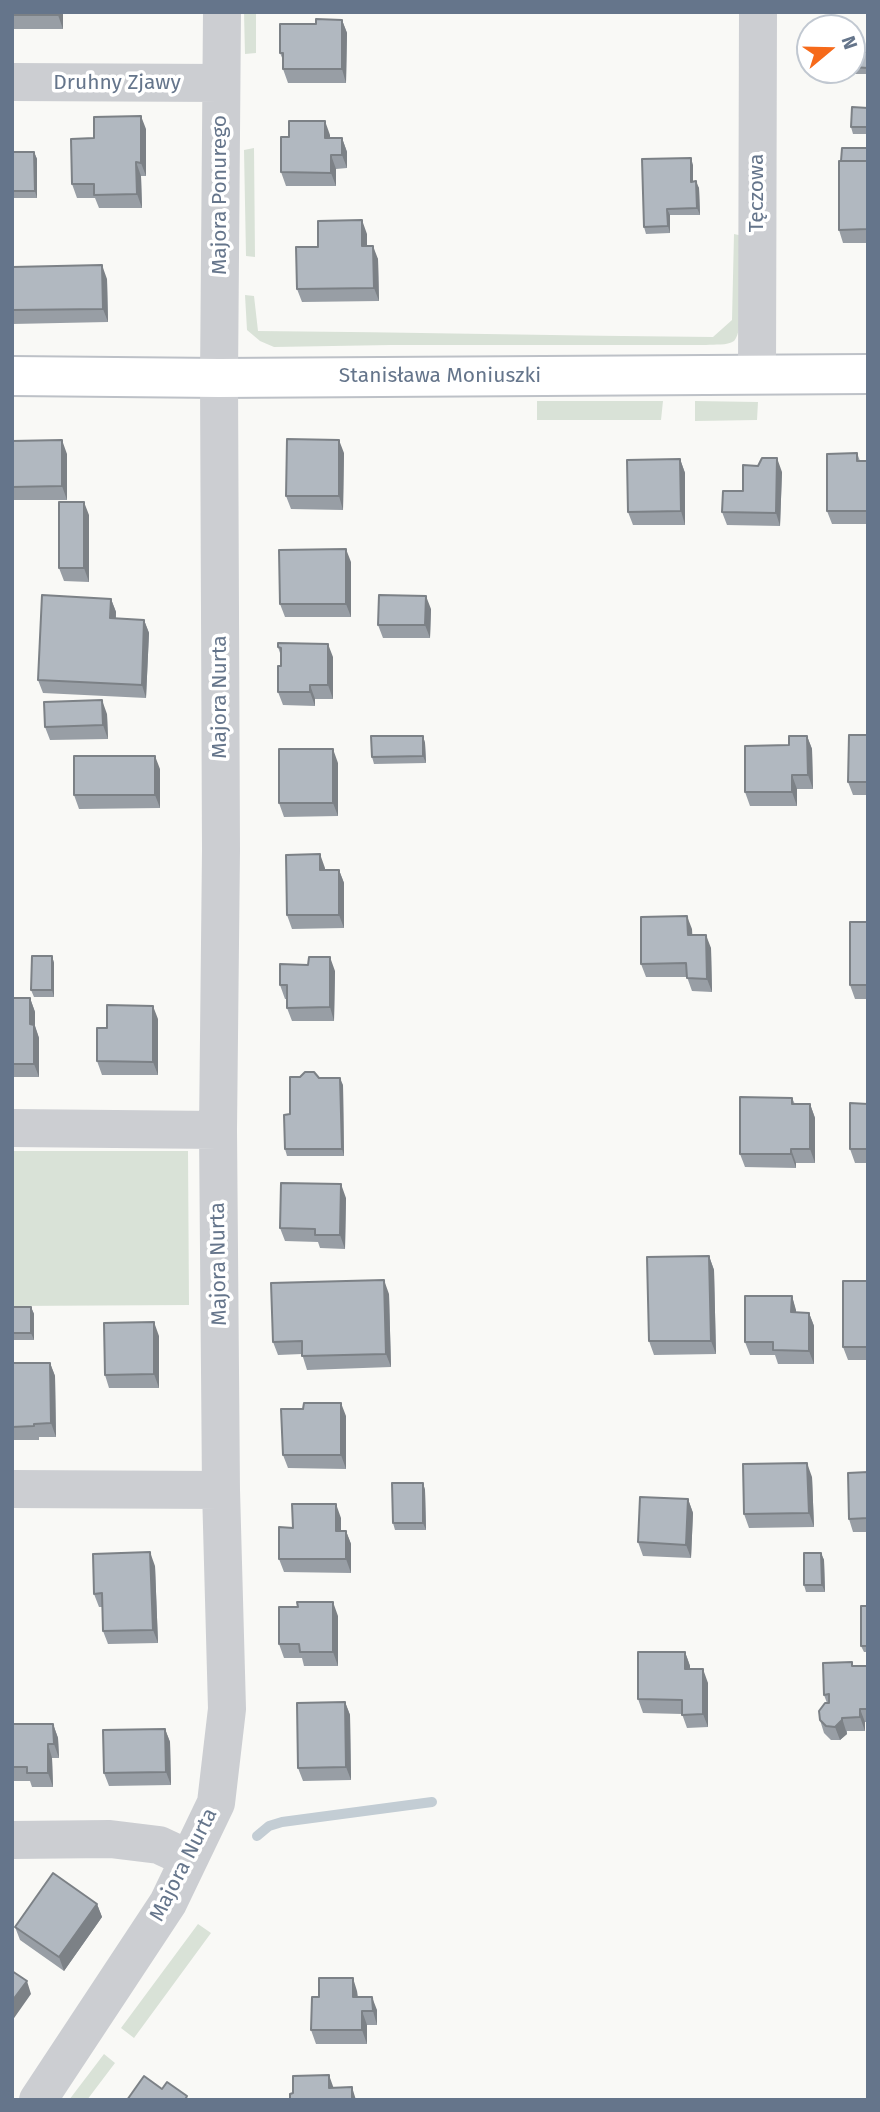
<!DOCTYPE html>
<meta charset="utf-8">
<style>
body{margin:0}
#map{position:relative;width:880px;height:2112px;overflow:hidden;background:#f9f9f6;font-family:"Fira Sans",sans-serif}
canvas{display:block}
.frame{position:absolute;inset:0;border:14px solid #65758b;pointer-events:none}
.north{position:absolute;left:796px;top:14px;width:70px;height:70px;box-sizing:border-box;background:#fff;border:2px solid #c1c8d1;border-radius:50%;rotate:71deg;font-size:19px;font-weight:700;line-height:28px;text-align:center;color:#65758b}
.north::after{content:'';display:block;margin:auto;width:24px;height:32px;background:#f66a1a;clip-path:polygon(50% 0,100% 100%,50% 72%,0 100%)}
</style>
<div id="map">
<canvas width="880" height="2112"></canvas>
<div class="frame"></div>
<div class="north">N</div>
</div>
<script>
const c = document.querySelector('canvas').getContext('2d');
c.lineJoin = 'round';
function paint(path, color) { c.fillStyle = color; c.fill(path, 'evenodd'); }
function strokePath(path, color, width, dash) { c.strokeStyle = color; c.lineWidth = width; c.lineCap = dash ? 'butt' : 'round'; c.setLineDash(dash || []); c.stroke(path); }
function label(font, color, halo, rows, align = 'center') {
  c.font = font + ' "Fira Sans",sans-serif'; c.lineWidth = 7; c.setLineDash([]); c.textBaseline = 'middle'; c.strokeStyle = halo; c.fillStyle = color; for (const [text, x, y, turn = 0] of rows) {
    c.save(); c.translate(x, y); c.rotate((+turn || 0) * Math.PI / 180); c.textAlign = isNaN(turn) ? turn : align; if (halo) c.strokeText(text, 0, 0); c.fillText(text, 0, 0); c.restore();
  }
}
paint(new Path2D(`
 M244 12H256V53L245 54Z
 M254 148 255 257 246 256 244 150Z
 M734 234 743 236C743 254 745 332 734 341 727 346 715 344 706 345H391L274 347 260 341 247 330 245 295 254 296 258 331C410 332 562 336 713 337L732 320Z
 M537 401H663L661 420H537Z
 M695 401 758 402 757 420 695 421Z
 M12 1151H188L189 1305 12 1306Z
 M198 1924 211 1933 134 2038 121 2028Z
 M104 2054 115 2063 87 2100H69Z`), '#d9e2d7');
strokePath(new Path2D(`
 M257 1836 269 1826 282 1822 432 1802`), '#c3cdd4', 10);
const secondary = new Path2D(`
 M12 376 219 378 868 374`);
strokePath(secondary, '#bdc1c7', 42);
strokePath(new Path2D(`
 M12 82 221 83
 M757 374 758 12
 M12 1128 218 1130
 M12 1489 221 1490
 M12 1840 110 1839 159 1845 189 1859
 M38 2100 168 1903 216 1803 227 1709 221 1490 218 1130 221 850 219 378 222 12`), '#ccced2', 38);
strokePath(secondary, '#fff', 38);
paint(new Path2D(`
 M12 12H63V29H12Z
 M342 20 347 33 346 83H288L283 69V60L280 53 316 24Z
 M852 52H868V74H854L852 70Z
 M868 108V134H853L851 127Z
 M146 129V176H141L142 208H99L95 198H77L72 184 94 138Z
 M330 135V138H342L347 152V168L336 169V186H286L281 172 289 137Z
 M868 148V243H843L839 230 841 161Z
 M12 152H34L37 159V198H12Z
 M693 165V181L699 188 700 215H670V233L646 234 644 227Z
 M367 234V246L378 259 379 301 302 302 297 289 318 247Z
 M12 267 107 279 108 322 12 324Z
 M12 441 67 454V500H12Z
 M344 453 343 510 291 509 286 496Z
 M857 453 860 461H868V524H832L827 511Z
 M680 459 685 473V525H633L628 512Z
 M782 472 780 526 727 525 722 512 743 491Z
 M89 515V582L64 581 59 568Z
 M351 562V617H285L280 604Z
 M111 599 116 612V618L144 620 149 633 146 698 43 693 38 680Z
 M431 609 430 638H383L378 625Z
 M278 647 333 657V699H315V706L283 705 278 692 281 666V656Z
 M107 714 108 739 50 740 45 727Z
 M868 735V795H853L848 782Z
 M423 736 425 743 426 763 374 764 372 757Z
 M807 736 812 749 813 789H797V806H750L745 792 789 745Z
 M338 763V816L284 817 279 803Z
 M160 769V808L79 809 74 795Z
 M325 868V870H339L344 883V928L292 929 287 915Z
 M868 922V999H855L850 985Z
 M692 929V935L711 948 712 992 692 991 687 977H646L641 964Z
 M52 956 54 963V997H34L31 990Z
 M335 971 334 1021H292L287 1008V999H285L280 985Z
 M12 998H30L35 1012V1026L39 1038V1077H12Z
 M158 1019V1075H102L97 1061 107 1028Z
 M300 1077 319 1078 343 1085 344 1156H287L285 1149 290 1114Z
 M792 1098 795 1104H810L815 1118V1163H796V1168L745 1167 740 1154Z
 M868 1104V1163H855L850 1149Z
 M346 1198 345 1249 320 1248 318 1242 285 1241 280 1228Z
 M709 1256 714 1270 716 1354 654 1355 649 1341Z
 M868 1281V1360H848L843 1347Z
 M389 1294 391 1367 307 1370 302 1354 278 1355 273 1342Z
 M792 1296 796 1312 809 1313 814 1326V1364H778L775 1355H750L745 1342Z
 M12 1307H31L34 1314V1340H12Z
 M159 1336V1388H109L105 1375Z
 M12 1363H50L55 1376 56 1437H39V1440H12Z
 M303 1409 346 1416V1469L288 1468 283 1455Z
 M868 1472V1532H853L849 1519Z
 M812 1477 814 1527 749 1528 744 1514Z
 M423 1483 425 1490 426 1530H395L393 1523Z
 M688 1499 693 1513 691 1558 643 1556 638 1542Z
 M341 1518V1531H346L351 1544V1573L284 1572 279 1559 293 1528Z
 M821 1553 824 1560 825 1592H806L804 1585Z
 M155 1566 158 1643 108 1644 103 1631 102 1607H99L94 1594Z
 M868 1606V1652H864L861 1646Z
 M338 1616V1666H304L302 1658H284L279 1644Z
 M685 1652 690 1666V1669L708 1683V1727L687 1728 682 1714 643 1713 638 1699Z
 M853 1666H868V1722H865V1731H847V1734L840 1740H831L824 1733 820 1720 827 1703 824 1695Z
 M345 1702 350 1715 351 1780 303 1781 298 1768Z
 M12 1724H53L58 1738 59 1758H52L53 1787H32L30 1781H12Z
 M165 1729 170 1742 171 1785 109 1786 104 1773Z
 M97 1904 102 1917 64 1971 20 1940 15 1927Z
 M357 1991 358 1997 377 2010V2025H367V2044H316L311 2030 319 1997Z`), '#989ea5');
paint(new Path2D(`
 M58 12H63V29L58 15Z
 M342 20 347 33 346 83 342 69Z
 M141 116 146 129V176L141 163Z
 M325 121 330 135V152L325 138Z
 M342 138 347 152V168L342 155Z
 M34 152 37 159V198L35 191Z
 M331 155 336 169V186L331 173Z
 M691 158 693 165V188L691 182Z
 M136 162 141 176 142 208 137 194Z
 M696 181 699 188 700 215 697 208Z
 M667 209 670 215V233L668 226Z
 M362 220 367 234V259L362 246Z
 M373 246 378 259 379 301 374 288Z
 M102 265 107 279 108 322 103 309Z
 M62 440 67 454V500L62 486Z
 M339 440 344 453 343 510 339 496Z
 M777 458 782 472 780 526 776 513Z
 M680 459 685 473V525L681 511Z
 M84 502 89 515V582L84 568Z
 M346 549 351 562V617L346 604Z
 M426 596 431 609 430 638 425 625Z
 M111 599 116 612 115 632 110 618Z
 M144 620 149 633 146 698 142 685Z
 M328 644 333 657V699L328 685Z
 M310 685 315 699V706L310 692Z
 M102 700 107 714 108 739 103 725Z
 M423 736 425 743 426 763 423 756Z
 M807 736 812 749 813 789 808 775Z
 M333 749 338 763V816L333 803Z
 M155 756 160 769V808L155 795Z
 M792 775 797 789V806L792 792Z
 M320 854 325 868V883L320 870Z
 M339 870 344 883V928L339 915Z
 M687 916 692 929 693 948 688 935Z
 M706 935 711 948 712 992 707 979Z
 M52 956 54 963V997L52 990Z
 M330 957 335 971 334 1021 330 1007Z
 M30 998 35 1012V1026L39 1038V1077L34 1064 30 1024Z
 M153 1006 158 1019V1075L153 1062Z
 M340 1078 343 1085 344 1156 342 1149Z
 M810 1104 815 1118V1163L810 1149Z
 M791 1149 796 1163V1168L791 1154Z
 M341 1184 346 1198 345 1249 340 1235Z
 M709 1256 714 1270 716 1354 711 1341Z
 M384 1280 389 1294 391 1367 386 1354Z
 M792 1296 796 1310V1326L791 1312Z
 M31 1307 34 1314V1340L31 1333Z
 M809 1313 814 1326V1364L809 1351Z
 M154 1322 159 1336V1388L154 1374Z
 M50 1363 55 1376 56 1437 51 1423Z
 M341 1403 346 1416V1469L341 1455Z
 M807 1463 812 1477 814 1527 809 1513Z
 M423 1483 425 1490 426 1530 423 1523Z
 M688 1499 693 1513 691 1558 686 1545Z
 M336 1504 341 1518V1544L336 1531Z
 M346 1531 351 1544V1573L346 1559Z
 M150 1552 155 1566 158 1643 153 1630Z
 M821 1553 824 1560 825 1592 822 1585Z
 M333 1602 338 1616V1666L333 1652Z
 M685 1652 690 1666V1683L685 1669Z
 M703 1669 708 1683V1727L703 1714Z
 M345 1702 350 1715 351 1780 346 1767Z
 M860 1709 865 1722V1731L860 1717Z
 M842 1718 847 1734 840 1740 835 1727Z
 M53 1724 58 1738 59 1758 54 1744Z
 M165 1729 170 1742 171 1785 166 1772Z
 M48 1744 52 1758 53 1787 48 1773Z
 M97 1904 102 1917 64 1971 59 1957Z
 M353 1978 357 1991 358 2010 353 1997Z
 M27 1981 31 1994 12 2021V2001Z
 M372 1997 377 2010V2025L373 2011Z
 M362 2011 367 2025V2044L362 2030Z
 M329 2075 334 2089 329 2088Z
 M352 2087 356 2100H352Z`), '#7c8186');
const building = new Path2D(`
 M12 12H58V15H12Z
 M316 19 342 20V69H283V53H280V24H316Z
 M852 52H868V68L852 67Z
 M852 107 868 108V127H851Z
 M141 116V163L136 162 137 194 94 195V184H72L71 139 94 138V117Z
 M289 121H325V138H342V155H331V173L281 172V137H289Z
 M842 148H868V161H841Z
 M12 152H34L35 191H12Z
 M691 158V182L696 181 697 208 667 209 668 226 644 227 642 159Z
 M839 161H868V229L839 230Z
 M362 220V246H373L374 288 297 289 296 247H318V221Z
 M102 265 103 309 12 310V267Z
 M287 439 339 440V496H286Z
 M62 440V486L12 487V441Z
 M857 453V461H868V511H827V454Z
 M762 458H777L776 513 722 512 723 491H743V465L758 466Z
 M680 459 681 511 628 512 627 460Z
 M59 502H84V568H59Z
 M346 549V604H280L279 550Z
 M42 595 111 599 110 618 144 620 142 685 38 680Z
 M379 595 426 596 425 625H378Z
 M278 643 328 644V685H310V692H278V666H281V648L278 647Z
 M102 700 103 725 45 727 44 702Z
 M849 735H868V782H848Z
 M371 736H423V756L372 757Z
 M789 736H807L808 775H792V792H745V746L789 745Z
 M279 749H333V803H279Z
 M74 756H155V795H74Z
 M320 854V870H339V915H287L286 855Z
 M687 916 688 935H706L707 979 687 978 686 963 641 964V917Z
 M850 922H868V985H850Z
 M32 956H52V990H31Z
 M309 957H330V1007L287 1008V985H280V964L308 965Z
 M12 998H30V1024L34 1025V1064H12Z
 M107 1005 153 1006V1062L97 1061V1028H107Z
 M305 1072H314L319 1078H340L342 1149H285L284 1115 290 1114V1077H300Z
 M740 1097 792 1098V1104H810V1149H791V1154H740Z
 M850 1103 868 1104V1149H850Z
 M281 1183 341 1184 340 1235H315V1229L280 1228Z
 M709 1256 711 1341H649L647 1257Z
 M384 1280 386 1354 302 1356V1341L273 1342 271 1283Z
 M843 1281H868V1347H843Z
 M745 1296H792L791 1312 809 1313V1351L773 1350V1342H745Z
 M12 1307H31V1333H12Z
 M154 1322V1374L105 1375 104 1323Z
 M12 1363H50L51 1423 34 1424V1426L12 1427Z
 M304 1403H341V1455H283L281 1409H303Z
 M807 1463 809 1513 744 1514 743 1464Z
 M868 1472V1518L849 1519 848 1473Z
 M392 1483H423V1523H393Z
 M640 1497 688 1499 686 1545 638 1542Z
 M292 1504H336V1531H346V1559H279V1527L293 1528Z
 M150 1552 153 1630 103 1631 102 1593 94 1594 93 1554Z
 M804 1553H821L822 1585H804Z
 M297 1602H333V1652H300L299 1644H279V1607H298Z
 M861 1606H868V1646H861Z
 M638 1652H685V1669H703V1714L682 1715V1700L638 1699Z
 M852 1662V1666H868V1709H860V1717L842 1718V1720L835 1727 826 1726 820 1720 819 1711 825 1703H829V1694L824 1695 823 1663Z
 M345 1702 346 1767 298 1768 297 1703Z
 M12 1724H53L54 1744H48V1773H27V1767H12Z
 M165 1729 166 1772 104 1773 103 1730Z
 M53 1873 97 1904 59 1957 15 1927Z
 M12 1971 27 1981 12 2001Z
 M319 1978H353V1997H372L373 2011H362V2030H311L312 1997H319Z
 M329 2075V2088L352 2087V2100H290V2094L293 2093V2076Z
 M144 2076 162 2089 167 2082 187 2096 185 2100H127Z`);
paint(building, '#b1b8c0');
strokePath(building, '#7c8186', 2);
label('21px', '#65758b', '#fff', [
 ["Druhny Zjawy",117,83],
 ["Tęczowa",757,193,-90],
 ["Majora Ponurego",220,195,-90],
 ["Stanisława Moniuszki",440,376],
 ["Majora Nurta",220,697,-90],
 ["Majora Nurta",219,1264,-91],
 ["Majora Nurta",184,1865,-63]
]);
</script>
